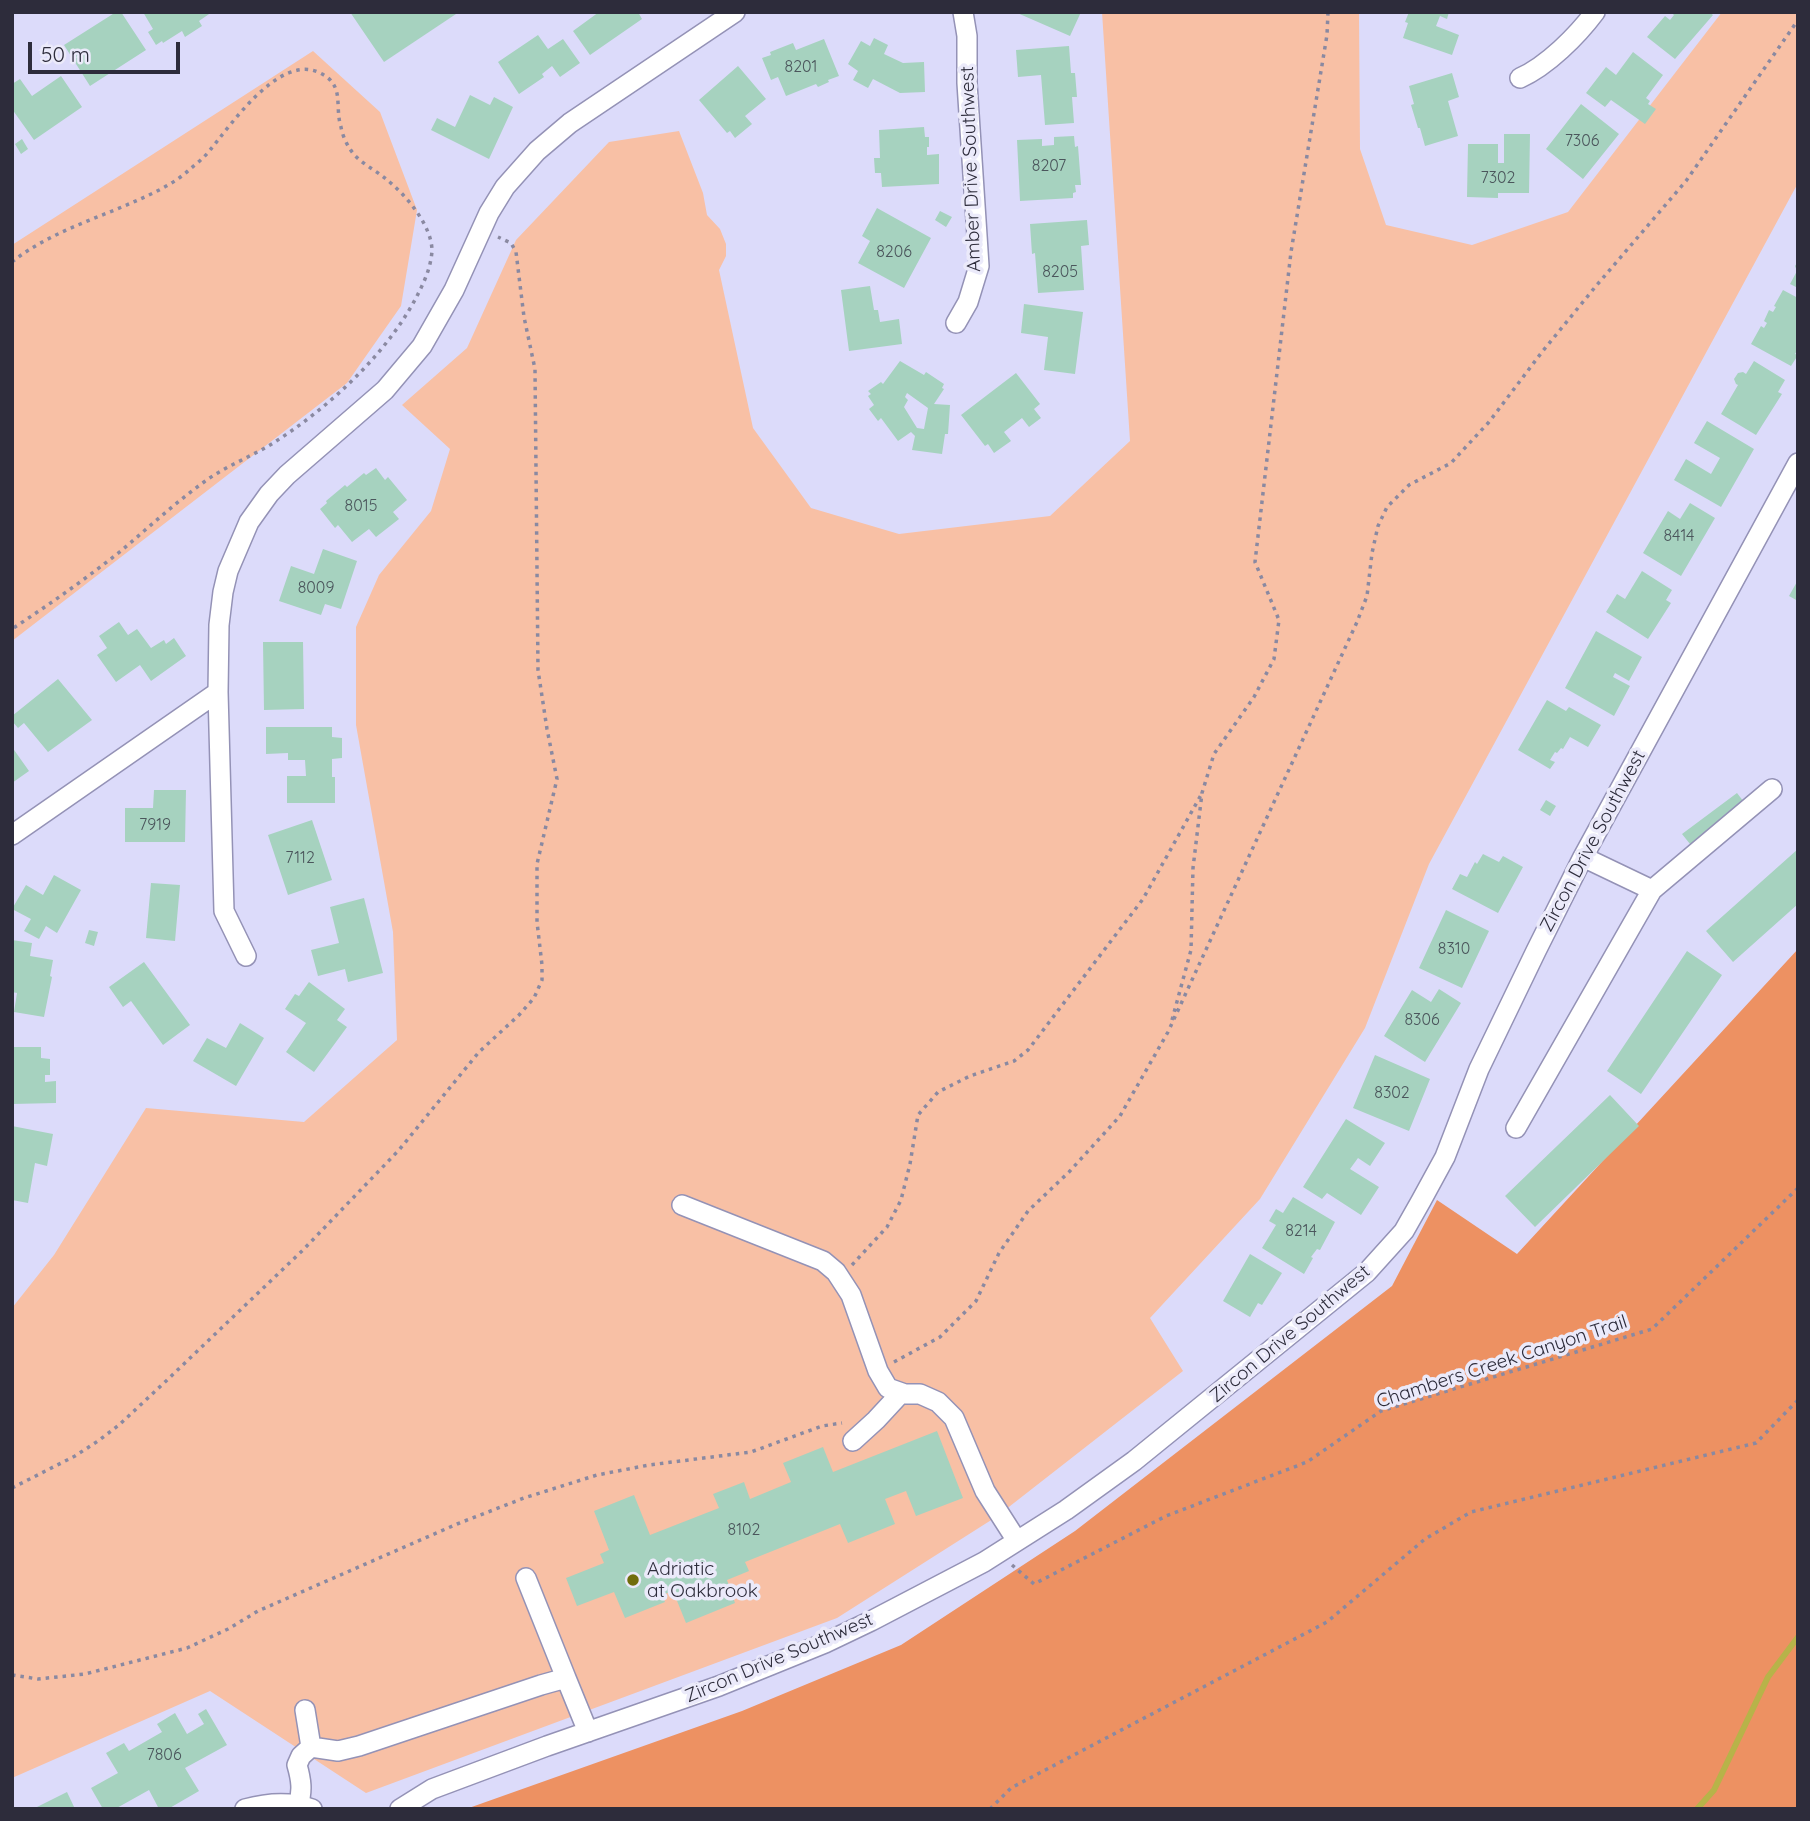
<!DOCTYPE html>
<style>
body{margin:0}
#map{position:relative;width:1810px;height:1821px;overflow:hidden;background:#dcdbfa;font-family:Quicksand,sans-serif}
canvas{display:block}
.frame{position:absolute;inset:0;border:14px solid #2d2c3b;pointer-events:none}
.scale{position:absolute;left:28px;top:42px;width:152px;height:32px;box-sizing:border-box;border:4px solid #2d2c3b;border-top:0;padding-left:9px;font-size:21px;line-height:24px;white-space:nowrap;color:#2d2c3b;-webkit-text-stroke:5px #ebeafa;paint-order:stroke}
</style>
<div id="map">
<canvas width="1810" height="1821"></canvas>
<div class="frame"></div>
<div class="scale">50 m</div>
</div>
<script>
const c = document.querySelector('canvas').getContext('2d');
c.lineJoin = 'round';
function paint(path, color) { c.fillStyle = color; c.fill(path, 'evenodd'); }
function strokePath(path, color, width, dash) { c.strokeStyle = color; c.lineWidth = width; c.lineCap = dash ? 'butt' : 'round'; c.setLineDash(dash || []); c.stroke(path); }
function label(font, color, halo, rows, align = 'center') {
  c.font = font + ' Quicksand,sans-serif'; c.lineWidth = 7; c.setLineDash([]); c.textBaseline = 'middle'; c.strokeStyle = halo; c.fillStyle = color; for (const [text, x, y, turn = 0] of rows) {
    c.save(); c.translate(x, y); c.rotate((+turn || 0) * Math.PI / 180); c.textAlign = isNaN(turn) ? turn : align; if (halo) c.strokeText(text, 0, 0); c.fillText(text, 0, 0); c.restore();
  }
}
paint(new Path2D(`
 M1102 12H1359L1360 149 1386 225 1472 245 1568 212 1722 12H1798V183L1429 864 1365 1028 1260 1199 1150 1318 1183 1371 996 1517 837 1618 366 1793 210 1691 12 1778V1308L54 1255 146 1108 304 1122 397 1040 393 932 356 725V627L379 575 431 511 450 449 402 405 467 348 516 240 609 142 679 131 703 193 707 215 720 229 726 244V256L719 270 753 428 811 508 899 534 1050 516 1130 441Z
 M313 51 380 112 417 210 401 306 347 383 12 641V245Z`), '#f8c0a5');
paint(new Path2D(`
 M1798 949V1809H466L742 1711 901 1645 1075 1531 1392 1286 1437 1200 1517 1254Z`), '#ed9162');
strokePath(new Path2D(`
 M1697 1809 1714 1790 1768 1677 1798 1637`), '#b7b349', 6);
paint(new Path2D(`
 M116 12H121L146 50 90 86 64 45Z
 M143 12H212L199 21 202 26 185 37 182 31 163 43 162 41 156 45 148 32 153 29Z
 M350 12H459L384 62Z
 M599 12H638L642 19 590 55 573 31Z
 M1015 12H1081L1070 36Z
 M1409 12H1449L1447 19 1440 16 1436 26 1459 35 1452 55 1403 38 1408 23 1405 22Z
 M1671 12H1709L1713 15 1675 59 1647 37 1665 16 1670 20 1674 15Z
 M538 35 548 49 563 39 580 63 560 77 552 66 542 74 544 77 519 94 498 62Z
 M874 38 888 45 884 54 903 63 924 62 925 92 900 93 873 79 868 88 853 80 858 71 848 64 861 41 870 46Z
 M824 39 839 76 828 80 829 82 818 87 816 84 786 96 778 77 771 80 762 58 771 55 770 52 793 43 796 50Z
 M1069 46 1071 73H1075L1077 97H1072L1074 123 1045 125 1041 75 1018 77 1016 50Z
 M1633 52 1663 75 1646 98 1650 101 1648 104 1656 109 1645 124 1611 100 1605 107 1586 93 1606 67 1616 75Z
 M738 66 766 99 745 116 752 124 735 138 730 131 727 133 699 100Z
 M1452 73 1459 97 1448 101 1458 136 1425 146 1420 128H1418L1411 105 1414 104 1409 86Z
 M61 76 82 107 34 140 12 109V84L20 79 32 96Z
 M470 95 490 105 494 97 513 107 489 159 431 130 437 118 455 127Z
 M1581 104 1619 134 1583 179 1546 149Z
 M924 127 925 137H929V147H927V155L939 154V184L882 187 881 173H875L874 158H880L879 130Z
 M1504 134H1530L1529 193H1498V198L1467 197 1468 144H1498V163H1504Z
 M1074 136 1075 147 1078 146 1081 185H1075L1076 192 1073 193V198L1020 201 1017 140 1042 139V146L1054 145V137Z
 M22 139 28 149 21 154 15 144Z
 M877 208 931 238 904 288 858 263 870 241 862 236Z
 M940 211 952 217 946 227 935 220Z
 M1087 220 1089 245 1081 246 1084 290 1038 293 1035 253 1032 254 1030 224Z
 M1798 261V288L1790 284 1797 271 1795 266Z
 M870 286 874 310H878L880 322 899 319 902 344 849 351 841 290Z
 M1783 290 1798 298V340L1796 343 1798 344V349L1795 354 1798 355 1791 366 1751 344 1761 326 1764 328 1767 323 1764 321 1769 310 1773 312 1776 307 1774 306Z
 M1024 304 1083 312 1075 374 1044 370 1048 337 1021 333Z
 M900 361 924 375 926 372 944 384 942 388 944 389 934 404 950 405 948 434H945L942 454 912 450 915 436 911 432 898 441 881 418 878 421 869 409 874 405 868 396 871 394 868 391 881 382 883 384ZM907 393 928 408 924 429 917 428 904 407 908 400 905 397Z
 M1754 361 1785 380 1778 392 1782 394 1756 435 1721 414 1738 385 1736 384 1734 379 1738 373 1743 372 1746 374Z
 M1016 373 1040 404 1034 409 1041 418 1029 427 1022 418 1004 432 1011 441 994 453 988 444 985 446 961 415Z
 M1707 421 1754 449 1721 507 1674 480 1686 459 1711 474 1720 458 1694 443Z
 M376 468 385 480 388 477 407 500 393 512 399 519 376 537 369 529 352 542 338 525 335 528 320 509 327 503 326 501 345 485 347 487 364 473 366 475Z
 M1690 503 1715 518 1681 576 1643 553 1668 511 1680 519Z
 M323 549 357 561 341 609 325 604 321 615 279 601 291 566 314 574Z
 M1642 571 1672 590 1666 600 1671 603 1648 639 1606 612 1617 594 1625 599Z
 M1798 580V601L1789 596Z
 M119 622 128 635 137 629 151 648 164 640 166 644 174 638 186 656 151 681 140 665 116 682 97 655 107 648 99 636Z
 M1596 631 1642 657 1629 681 1615 673 1613 677 1630 686 1614 716 1565 688Z
 M263 642H303L304 709 264 710Z
 M58 679 92 720 48 752 24 723 18 728 12 721V716Z
 M1547 700 1566 711 1569 707 1601 725 1588 747 1570 737 1563 749 1561 748 1557 753 1555 752 1550 760 1555 762 1550 769 1518 750Z
 M266 727H332V737L342 738V758L332 759V777H335V803H287V776H306L305 760H288V753L266 754Z
 M12 747 29 771 12 783Z
 M154 790H186L185 842H125V808H153Z
 M1737 793 1747 806 1694 849 1682 834Z
 M1546 800 1556 806 1550 816 1540 810Z
 M312 820 332 880 288 895 268 835Z
 M1798 849V904L1733 962 1706 931Z
 M1483 854 1499 862 1503 856 1523 867 1498 913 1452 889 1460 874 1467 877 1475 862 1477 864Z
 M54 875 81 890 57 933 46 926 39 939 24 931 31 919 12 909 26 885 43 895Z
 M151 883 180 885 175 941 146 938Z
 M364 898 383 973 348 982 345 969 318 976 311 950 339 943 330 907Z
 M1446 910 1489 931 1462 988 1419 968Z
 M89 930 98 932 94 946 85 943Z
 M12 940 32 943 30 956 53 960 50 976 52 977 44 1017 14 1012 17 993 12 992 14 977H12Z
 M1687 951 1722 975 1641 1094 1607 1071Z
 M144 962 190 1025 163 1045 131 1001 123 1007 109 987Z
 M309 982 345 1009 337 1020 347 1027 314 1072 286 1052 306 1023 285 1009 295 994 299 996Z
 M1439 989 1461 1003 1425 1062 1384 1036 1412 990 1431 1002Z
 M240 1023 264 1038 236 1086 193 1061 207 1038 226 1048Z
 M12 1047H41V1058L50 1059V1075H45V1082L56 1081V1103L12 1104Z
 M1375 1055 1430 1079 1409 1131 1353 1108Z
 M1610 1095 1639 1126 1535 1227 1505 1196Z
 M1346 1119 1385 1143 1370 1166 1358 1158 1350 1169 1379 1187 1361 1215 1327 1193 1322 1199 1303 1187Z
 M12 1126 53 1134 47 1166 35 1163 28 1203 12 1200Z
 M1293 1197 1335 1222 1320 1250 1317 1249 1311 1257 1313 1258 1304 1274 1262 1248 1276 1225 1269 1221 1276 1209 1283 1213Z
 M1250 1254 1282 1273 1262 1305 1258 1303 1250 1317 1223 1301Z
 M937 1431 963 1498 916 1516 906 1491 885 1499 895 1524 848 1543 840 1524 745 1562 749 1571 727 1580 735 1603 686 1623 673 1591 662 1595 665 1602 625 1618 614 1592 577 1606 566 1578 604 1563 600 1554 609 1550 594 1511 634 1495 650 1535 719 1508 713 1494 744 1482 750 1499 791 1482 783 1463 823 1447 833 1472Z
 M206 1709 227 1745 185 1768 199 1791 168 1809H159L149 1790 115 1809H103L91 1788 118 1773 106 1753 124 1743 129 1751 162 1732 157 1724 175 1713 187 1734 204 1724 198 1714Z
 M67 1792 75 1809H33Z`), '#a6d2bf');
const minor = new Path2D(`
 M1520 78C1547 66 1577 36 1595 12
 M956 323 968 302 979 266 967 83V36L963 12
 M218 692 224 911 246 956
 M12 835 218 692 219 625 223 592 228 571 249 522 269 494 287 475 385 390 422 346 454 290 489 213 505 187 537 151 570 123 735 12
 M1583 857 1652 890
 M1516 1128 1652 890 1772 789
 M682 1205 823 1261 836 1272 851 1295 878 1371 888 1388 905 1394H920L938 1402 954 1418 985 1491 1017 1541
 M853 1441 876 1420 901 1393
 M526 1578 566 1678
 M305 1710 311 1747
 M298 1805C303 1791 301 1779 297 1765L301 1756 311 1747 338 1751 359 1746 541 1685 566 1678 588 1732
 M245 1809C267 1803 290 1801 312 1809
 M400 1809 432 1789 547 1746 719 1686 825 1643 871 1621 984 1562 1066 1510 1134 1461 1367 1272 1404 1231 1421 1201 1445 1157 1479 1069 1536 951 1583 857 1798 463`);
strokePath(minor, '#9492b6', 22);
strokePath(new Path2D(`
 M12 262C48 233 96 219 138 200 156 192 175 183 189 170 196 164 204 158 210 150 231 125 278 55 318 72 346 84 334 105 341 127 342 134 346 143 350 149 358 162 374 169 386 179 405 194 432 225 432 251 431 265 426 278 420 290 390 352 328 409 270 445 248 458 224 467 204 482 175 503 149 527 122 550 87 578 50 604 12 629
 M1172 1020 1191 950 1193 868 1202 793 1214 754 1254 697 1274 659 1279 620 1255 562 1291 252 1327 35 1328 12
 M852 1265 887 1227 901 1200 910 1164 918 1115 938 1092 970 1076 1014 1061 1028 1050 1143 899 1201 795
 M894 1362 940 1337 976 1301 999 1253 1028 1211 1069 1172 1120 1116 1168 1032 1357 622 1367 596 1372 553 1378 526 1387 507 1409 485 1451 463 1489 422 1542 352 1596 286 1686 181 1798 20
 M12 1488 75 1456 98 1441 119 1425 165 1382 303 1250 399 1150 479 1052 519 1015 534 998 542 980V965L537 922V864L557 779 547 729 538 670 535 369 524 317 516 252 511 243 498 237
 M1012 1565 1034 1584 1166 1516 1307 1462 1381 1411 1652 1329 1798 1188
 M12 1675 38 1679 85 1674 187 1648 228 1629 258 1611 457 1524 524 1498 597 1475 649 1465 751 1452 822 1426 842 1423
 M990 1809 1011 1788 1327 1622 1425 1539 1471 1512 1756 1443 1798 1400`), '#8a89a1', 3.5, [3.5, 5]);
strokePath(minor, '#fff', 19);
for (const [x, y, r, color] of [
 [633,1580,7,"#716d0c"]
]) { const dot = new Path2D(); dot.arc(x, y, r, 0, 2 * Math.PI); c.fillStyle = color; c.fill(dot); strokePath(dot, '#ebeafa', 2.5); }
label('16px', '#4b565c', null, [
 ["8201",801,67],
 ["7306",1582,141],
 ["8207",1049,166],
 ["7302",1498,178],
 ["8206",894,252],
 ["8205",1060,272],
 ["8015",361,506],
 ["8414",1679,536],
 ["8009",316,588],
 ["7919",155,825],
 ["7112",300,858],
 ["8310",1454,949],
 ["8306",1422,1020],
 ["8302",1392,1093],
 ["8214",1301,1231],
 ["8102",744,1530],
 ["7806",164,1755]
]);
label('19px', '#2d2c3b', '#ebeafa', [
 ["Amber Drive Southwest",971,169,-92],
 ["Zircon Drive Southwest",1593,841,-62],
 ["Zircon Drive Southwest",1290,1334,-40],
 ["Chambers Creek Canyon Trail",1502,1362,-18],
 ["Zircon Drive Southwest",779,1658,-23]
]);
label('19px', '#2d2c3b', '#ebeafa', [
 ["Adriatic",647,1569],
 ["at Oakbrook",647,1591]
], 'left');
</script>
